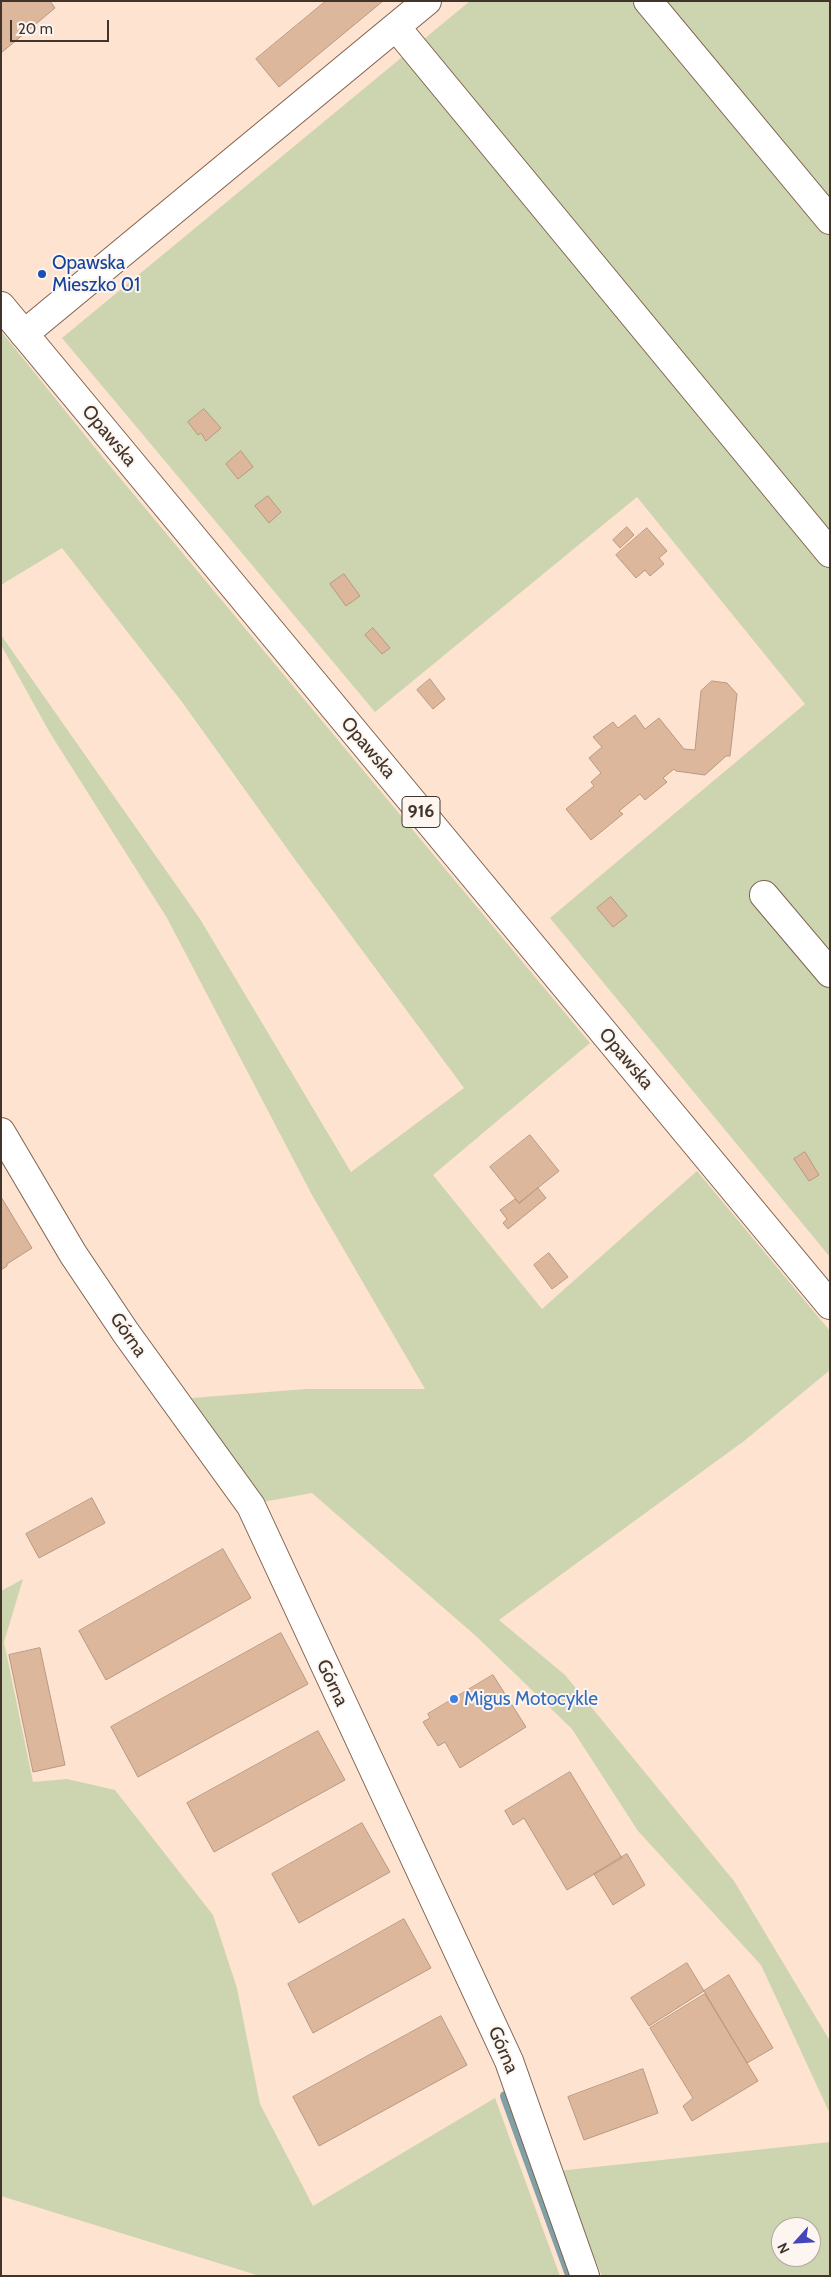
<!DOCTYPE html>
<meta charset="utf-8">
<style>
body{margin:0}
#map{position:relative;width:831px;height:2277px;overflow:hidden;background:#fee3d0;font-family:Cabin,sans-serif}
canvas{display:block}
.frame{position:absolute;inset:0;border:2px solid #41342b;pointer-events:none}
.north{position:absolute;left:771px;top:2217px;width:50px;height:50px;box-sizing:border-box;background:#fcf5f0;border:1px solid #b1a8a1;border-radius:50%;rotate:244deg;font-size:14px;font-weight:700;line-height:20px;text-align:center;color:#41342b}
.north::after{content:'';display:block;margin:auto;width:18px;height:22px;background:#4445ba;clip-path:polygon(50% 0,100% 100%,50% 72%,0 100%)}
.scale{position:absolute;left:10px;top:20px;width:99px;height:22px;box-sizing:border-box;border:2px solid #41342b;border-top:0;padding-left:6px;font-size:15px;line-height:18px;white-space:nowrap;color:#41342b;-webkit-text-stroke:4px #fcf5f0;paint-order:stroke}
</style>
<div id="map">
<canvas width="831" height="2277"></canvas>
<div class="frame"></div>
<div class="north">N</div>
<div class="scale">20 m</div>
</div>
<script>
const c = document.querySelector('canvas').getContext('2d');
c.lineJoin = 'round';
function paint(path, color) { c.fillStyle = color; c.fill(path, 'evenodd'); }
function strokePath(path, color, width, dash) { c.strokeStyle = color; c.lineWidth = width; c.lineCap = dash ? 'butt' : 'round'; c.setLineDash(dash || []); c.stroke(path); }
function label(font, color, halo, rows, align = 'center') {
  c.font = font + ' Cabin,sans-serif'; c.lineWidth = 4; c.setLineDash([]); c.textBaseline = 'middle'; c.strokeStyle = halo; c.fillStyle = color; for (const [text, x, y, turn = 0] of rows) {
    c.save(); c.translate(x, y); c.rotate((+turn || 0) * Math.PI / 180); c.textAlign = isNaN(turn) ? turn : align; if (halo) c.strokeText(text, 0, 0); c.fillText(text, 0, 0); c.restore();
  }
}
paint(new Path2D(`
 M470 1H830V1257L550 918 805 704 637 497 375 712 62 338Z
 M1 331 96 449 590 1043 433 1175 542 1309 697 1171 830 1331V1370L744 1441 499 1620 565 1675 734 1881 830 2041V2114L761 1965 638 1831 572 1729 477 1637 312 1493 257 1503 192 1398 306 1389H425L312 1195 167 918 50 733 1 645V635L200 919 351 1172 464 1088 296 861 182 702 62 548 1 585Z
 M23 1579 4 1642 33 1782 67 1779 115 1790 213 1915 237 1988 260 2104 313 2206 495 2098 560 2276H260L1 2196V1591Z
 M830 2142V2276H602L558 2171ZM781 2227H811V2257H781Z`), '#cdd5b0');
strokePath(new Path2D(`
 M505 2096 569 2272`), '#7fa0a6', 10);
const building = new Path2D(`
 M1 1H50L55 8 1 53Z
 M326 1H383L279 87 256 59Z
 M204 409 221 428 206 441 201 433 198 435 188 422Z
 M241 451 253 467 238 479 226 464Z
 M268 496 281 512 269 523 255 506Z
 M627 527 634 535 620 548 613 540Z
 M647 528 667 551 659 558 664 564 650 576 645 570 636 578 616 555Z
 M344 574 360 596 346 606 330 584Z
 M373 628 390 648 382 654 365 635Z
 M430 679 445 699 433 709 417 690Z
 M712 681 727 683 737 694 730 756H726L705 775 676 771 674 769 663 778 667 782 645 800 640 794 619 811 623 814 591 840 566 809 594 786 591 782 601 773 589 758 602 747 593 737 613 722 618 728 635 715 645 729 659 718 684 749 695 750 701 691Z
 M611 897 627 916 613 927 597 908Z
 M530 1135 559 1171 519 1203 490 1167Z
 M805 1152 819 1175 809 1181 794 1159Z
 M538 1188 546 1198 508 1229 503 1223 507 1219 500 1210 515 1199 519 1203Z
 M1 1197 32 1248 7 1264V1266L1 1270Z
 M549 1253 568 1277 552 1289 534 1265Z
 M92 1498 105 1523 39 1558 26 1534Z
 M223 1549 251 1598 106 1680 79 1631Z
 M281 1633 308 1684 138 1777 111 1727Z
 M40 1648 65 1765 33 1772 9 1655Z
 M493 1675 526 1727 460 1768 445 1742 438 1746 423 1722 430 1718 428 1714Z
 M318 1731 345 1780 214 1852 187 1803Z
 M570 1772 622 1858 567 1890 524 1818 513 1825 505 1811Z
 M362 1823 390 1872 299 1923 272 1874Z
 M627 1854 645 1885 613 1905 594 1874Z
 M404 1919 431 1968 313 2033 288 1984Z
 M687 1963 704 1991 649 2026 631 1998Z
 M729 1975 773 2048 747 2063 704 1991Z
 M705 1994 758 2081 692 2121 683 2106 693 2098 650 2028Z
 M441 2016 467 2065 319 2146 293 2097Z
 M643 2069 658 2113 584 2140 568 2097Z`);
paint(building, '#ddb79c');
strokePath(building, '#b79881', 1);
const minor = new Path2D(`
 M648 1 830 220
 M396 27 830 553
 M24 334 427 1
 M764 895 830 973
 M1 1132 73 1254 126 1333 251 1506 509 2061 585 2276`);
const major = new Path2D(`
 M1 306 830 1305`);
strokePath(minor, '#80634e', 30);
strokePath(major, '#80634e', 30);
strokePath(minor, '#fff', 28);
strokePath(major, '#fff', 28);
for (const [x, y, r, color] of [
 [42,274,5,"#1a4fb4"],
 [454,1699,5,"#3f7fe0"]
]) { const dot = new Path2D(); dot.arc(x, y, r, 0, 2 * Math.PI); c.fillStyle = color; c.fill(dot); strokePath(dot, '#fcf5f0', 2); }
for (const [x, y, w] of [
 [421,812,38]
]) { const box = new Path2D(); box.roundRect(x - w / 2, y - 15.5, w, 31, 4); c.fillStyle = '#fcf5f0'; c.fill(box); strokePath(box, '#41342b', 1); }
label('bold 18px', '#41342b', null, [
 ["916",421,812]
]);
label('19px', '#164399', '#fcf5f0', [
 ["Opawska",52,263],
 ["Mieszko 01",52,285]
], 'left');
label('19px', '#41342b', '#fcf5f0', [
 ["Opawska",109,436,50],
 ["Opawska",368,748,50],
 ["Opawska",626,1059,50],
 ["Górna",128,1335,55],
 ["Górna",332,1683,65],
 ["Górna",503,2050,67]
]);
label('19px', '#366cbe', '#fcf5f0', [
 ["Migus Motocykle",464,1699]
], 'left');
</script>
